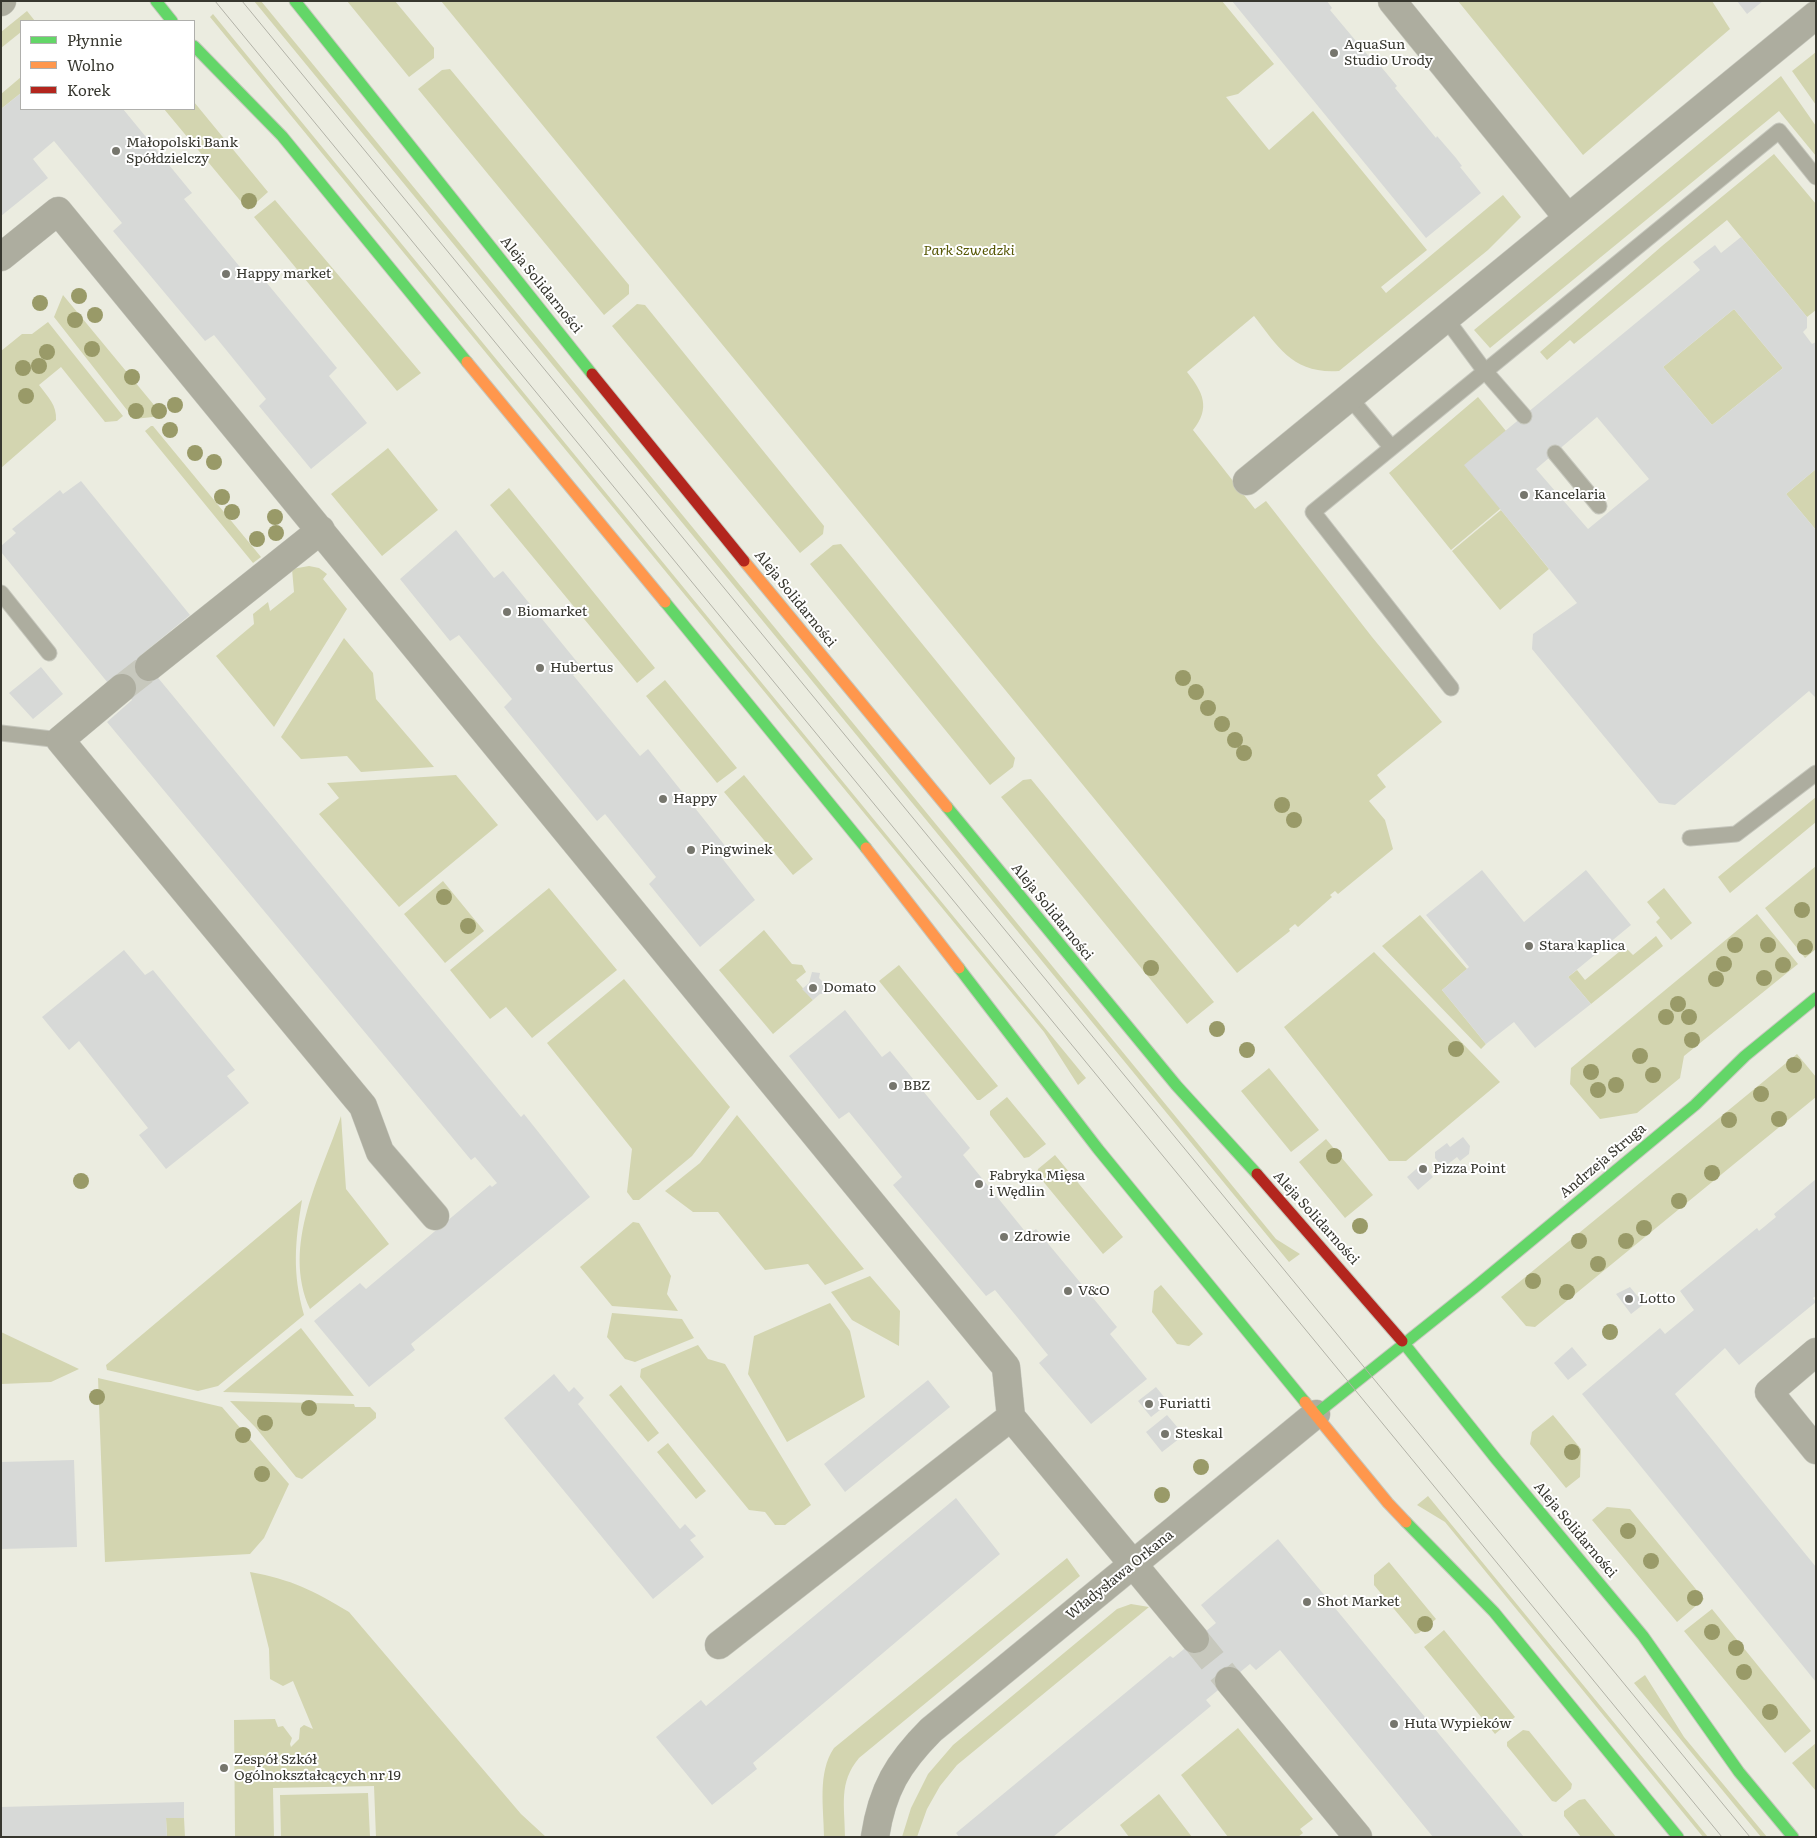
<!DOCTYPE html>
<meta charset="utf-8">
<style>
body{margin:0}
#map{position:relative;width:1817px;height:1838px;overflow:hidden;background:#ebece0;font-family:Literata,serif}
canvas{display:block}
.frame{position:absolute;inset:0;border:2px solid #37372f;pointer-events:none}
.legend{position:absolute;left:20px;top:20px;width:175px;height:90px;box-sizing:border-box;background:#fff;border:1px solid #afafac;margin:0;padding:6px 9px;list-style:none;font-size:15px;color:#37372f}
.legend li{display:flex;align-items:center;gap:10px;height:25px}
.legend b{width:25px;border:1px solid #afafac}
</style>
<div id="map">
<canvas width="1817" height="1838"></canvas>
<div class="frame"></div>
<ul class="legend">
<li><b style="height:6px;background:#63d668"></b>Płynnie</li>
<li><b style="height:6px;background:#ff974d"></b>Wolno</li>
<li><b style="height:6px;background:#b3261e"></b>Korek</li>
</ul>
</div>
<script>
const c = document.querySelector('canvas').getContext('2d');
c.lineJoin = 'round';
function paint(path, color) { c.fillStyle = color; c.fill(path, 'evenodd'); }
function strokePath(path, color, width, dash) { c.strokeStyle = color; c.lineWidth = width; c.lineCap = dash ? 'butt' : 'round'; c.setLineDash(dash || []); c.stroke(path); }
function label(font, color, halo, rows, align = 'center') {
  c.font = font + ' Literata,serif'; c.lineWidth = 4; c.setLineDash([]); c.textBaseline = 'middle'; c.strokeStyle = halo; c.fillStyle = color; for (const [text, x, y, turn = 0] of rows) {
    c.save(); c.translate(x, y); c.rotate((+turn || 0) * Math.PI / 180); c.textAlign = isNaN(turn) ? turn : align; if (halo) c.strokeText(text, 0, 0); c.fillText(text, 0, 0); c.restore();
  }
}
paint(new Path2D(`
 M254 1H261L1276 1239 1300 1254 1289 1262Z
 M347 1H395L434 48V58L409 77Z
 M441 1H1222L1274 64 1238 94 1226 97 1269 150 1313 111 1427 250 1381 287 1386 293 1503 195 1521 217 1488 250 1339 371C1293 374 1279 348 1254 316L1187 372C1203 392 1211 408 1193 430L1255 509 1266 501 1372 637 1442 722 1377 775 1386 787 1369 801 1385 820 1393 849 1338 894 1335 891 1330 895 1332 897 1298 927 1295 924 1289 929 1290 931 1237 973Z
 M1458 1H1712L1730 29 1583 155Z
 M27 11 35 21H21V32L1 48V32Z
 M213 14 1086 1078 1078 1085 1044 1032 210 17Z
 M1816 52V105L1792 71Z
 M450 69 629 285V294L604 315 418 89 442 70Z
 M1781 76 1816 126V156L1779 111 1490 348 1474 330Z
 M21 77V93L1 109V94Z
 M194 102 268 192 248 210 164 109H194Z
 M1774 154 1816 204V310L1807 317 1727 220 1574 344 1570 340 1547 360 1540 352 1662 246Z
 M275 200 421 373 397 391 254 217Z
 M63 295 154 405 153 417 134 419 54 317Z
 M637 304 645 305 824 526 823 534 800 553 612 326Z
 M1734 309 1783 368 1712 425 1663 367Z
 M48 322 123 416 117 421 105 422 61 367 39 385C48 397 57 405 56 420L1 468V351L22 334H32Z
 M1478 397 1506 431 1500 509 1451 550 1389 473Z
 M151 426H153L261 557 253 563 145 431Z
 M388 448 438 510 382 556 331 494Z
 M1816 469V530L1786 494Z
 M509 488 655 668 637 683 490 505Z
 M1501 510 1549 569 1500 610 1452 551Z
 M841 544 1015 758 1013 767 990 785 810 564 833 545Z
 M309 566 319 568 327 574 323 579 347 609 274 727 216 656 254 624 253 614 268 602 270 611 294 592 292 569Z
 M344 638 373 673 376 699 434 767 361 772 347 756 301 759 281 737Z
 M665 680 737 768 717 783 646 696Z
 M456 775 498 825 399 907 319 814 339 798 327 783Z
 M744 775 813 859 793 875 724 792Z
 M1031 779 1214 1002 1187 1024 1001 797 1023 780Z
 M1816 797V822L1730 893 1718 877Z
 M1816 866V949L1805 958 1765 908Z
 M443 881 484 931 445 963 404 914Z
 M549 888 617 970 532 1038 506 1007 490 1019 450 970Z
 M1664 888 1692 923 1671 940 1656 922 1660 918 1647 902Z
 M1757 914 1798 964 1684 1056 1680 1078 1637 1113 1600 1119 1570 1084 1571 1068Z
 M1420 915 1467 969 1442 990 1486 1044 1481 1049 1382 946Z
 M764 930 792 964 802 965 806 972 796 980 813 1000 773 1034 719 970Z
 M1656 936 1663 946 1591 1004 1568 977 1577 970 1585 980 1625 947 1633 955Z
 M1374 952 1500 1082 1406 1161H1389L1284 1027Z
 M899 965 998 1086 980 1100H977L879 981Z
 M624 979 730 1107 692 1156 639 1200H633L627 1192 632 1149 547 1043Z
 M1797 1054 1816 1077V1097L1535 1327 1526 1326 1501 1297Z
 M1269 1068 1319 1130 1291 1152 1241 1091Z
 M1007 1097 1046 1144 1029 1157 1024 1158 990 1115V1111Z
 M737 1115 864 1269 825 1285 808 1264 765 1270 718 1212H693L665 1191 700 1163Z
 M341 1116 346 1189 389 1244 310 1309C281 1245 321 1176 341 1116Z
 M1326 1139 1373 1195 1345 1218 1299 1162Z
 M1055 1155 1123 1237 1103 1254 1037 1174 1038 1169Z
 M302 1200C295 1243 292 1272 304 1315L218 1386 198 1391 107 1370 106 1365Z
 M633 1222 639 1223 671 1276 667 1294 678 1311 612 1306 580 1267Z
 M870 1276 900 1311 899 1346 852 1320 831 1292Z
 M1161 1285 1203 1334 1189 1346 1177 1344 1152 1312 1154 1291Z
 M830 1303 850 1331 865 1397 787 1442 748 1374 754 1336Z
 M612 1313 682 1319 694 1338 635 1362 625 1359 607 1337Z
 M301 1328 354 1396 223 1392Z
 M1 1332 79 1369 51 1382 1 1384Z
 M698 1345 708 1359 725 1364 811 1505 785 1525H775L765 1512 749 1510 640 1377 641 1369Z
 M98 1378 222 1407 289 1484 264 1538 250 1554 105 1562Z
 M621 1385 659 1433 648 1442 609 1395Z
 M230 1401 354 1404 355 1407H370L376 1413V1418L302 1479 296 1477 256 1428Z
 M1553 1415 1581 1449 1580 1477 1566 1488 1530 1444 1532 1432Z
 M668 1443 706 1491 696 1499 657 1452Z
 M1428 1496 1708 1837H1703L1445 1522 1417 1505Z
 M1607 1507 1630 1509 1704 1599 1677 1622 1592 1520Z
 M1067 1558 1080 1576 859 1758C838 1783 845 1806 845 1837H824C824 1808 817 1773 834 1748Z
 M1389 1562 1436 1619 1419 1633 1415 1634 1374 1585V1575Z
 M250 1572C293 1580 312 1590 349 1612L521 1814 546 1837H376L374 1786 273 1788 274 1837H235L234 1720 275 1719 278 1727 283 1726 292 1738 290 1744 291 1747 299 1739 300 1728 304 1725 313 1729 293 1681 283 1686 270 1679 269 1649Z
 M1131 1604 1149 1607 957 1765 940 1786 927 1809 917 1837H902L911 1808 928 1774 953 1745 1117 1609Z
 M1712 1609 1811 1731 1785 1753 1684 1631Z
 M1444 1630 1515 1717 1495 1734 1424 1647Z
 M1645 1675 1684 1737 1767 1837H1761L1634 1683Z
 M1238 1728 1313 1819 1300 1829 1303 1833 1298 1837H1228L1181 1775Z
 M1523 1730 1529 1731 1572 1784 1571 1789 1556 1802 1552 1801 1507 1746V1742Z
 M1816 1743V1791L1792 1763Z
 M368 1793 370 1837H281L280 1795Z
 M1159 1794 1192 1837H1129L1120 1825Z
 M1585 1799 1616 1837H1581L1564 1816V1811L1579 1800Z
 M166 1818H184L185 1837H167Z`), '#d3d5b0');
paint(new Path2D(`
 M1232 1H1327L1332 8 1330 10 1371 59 1373 57 1397 86 1395 88 1436 138 1437 136 1456 158 1462 166 1460 167 1481 193 1426 238Z
 M1737 1H1763L1747 14Z
 M21 93V109H123L192 193 184 199 249 278 257 271 337 368 329 376 367 423 311 469 259 406 266 399 214 335 205 341 113 231 122 223 54 141 33 159 48 178 1 216V109Z
 M1741 237 1807 317V328L1803 332 1812 344 1816 342V469L1786 494 1816 530V698L1809 691 1675 805 1659 803 1532 649 1533 634 1577 603 1464 465 1700 270 1693 262 1715 245 1721 253ZM1734 309 1783 368 1712 425 1663 367ZM1597 417 1649 479 1588 529 1536 469Z
 M81 481 190 615 140 656 521 1117 524 1114 590 1197 411 1344 415 1350 369 1387 314 1321 360 1283 366 1289 490 1185 492 1187 497 1183 475 1157 471 1160 107 722 132 700 122 688 108 683 1 552V546L16 533 12 529 60 490 63 494Z
 M456 530 494 578 503 571 582 668 573 675 640 756 648 749 726 847 718 853 755 900 700 947 649 884 656 877 605 814 597 821 504 707 512 699 459 635 450 641 400 579Z
 M41 667 63 694 33 719 9 693Z
 M1482 870 1524 922 1586 870 1631 925 1568 977 1591 1004 1535 1048 1514 1022 1486 1044 1442 990 1469 967 1426 915Z
 M124 950 145 975 153 970 235 1070 227 1076 249 1103 166 1169 139 1135 148 1128 79 1041 69 1050 42 1017Z
 M812 972 820 973 819 978 825 984 829 985V994H820L813 1000 802 989 809 983Z
 M845 1010 882 1057 890 1051 970 1148 963 1155 1028 1235 1036 1229 1117 1327 1110 1334 1147 1379 1091 1424 1039 1363 1048 1355 995 1290 986 1296 893 1185 902 1177 849 1112 839 1119 789 1056Z
 M1463 1137 1470 1146 1469 1154 1460 1161 1457 1157 1443 1168 1435 1158V1152L1447 1143 1450 1147Z
 M1422 1164 1433 1177 1418 1190 1407 1177Z
 M1816 1179V1296L1813 1298 1816 1302 1739 1365 1725 1348 1675 1394 1816 1567V1682L1582 1394 1660 1328 1665 1334 1694 1310 1680 1291 1757 1228 1759 1231 1776 1217 1774 1214Z
 M1630 1287 1644 1304 1631 1314 1616 1294Z
 M1572 1347 1587 1365 1568 1380 1554 1363Z
 M554 1374 569 1392 574 1387 584 1398 578 1404 680 1529 685 1524 696 1536 690 1540 704 1557 653 1599 504 1418Z
 M928 1380 950 1407 845 1492 824 1464Z
 M1156 1387 1169 1403 1151 1417 1138 1401Z
 M1167 1415 1184 1435 1162 1452 1146 1432Z
 M74 1460 77 1547 1 1549V1462Z
 M956 1498 1000 1554 753 1763 757 1769 712 1805 656 1737 701 1700 706 1706Z
 M1278 1539 1524 1837H1433L1280 1650 1256 1670 1250 1664 1206 1700 1211 1706 1053 1837H959L956 1833 1170 1656 1173 1658 1216 1623 1201 1605Z
 M184 1802V1818H166L167 1837H1V1807Z`), '#d7d9d7');
strokePath(new Path2D(`
 M122 688 149 667
 M1195 1639 1229 1681`), '#c7c8bd', 28, [28, 14]);
const lane = new Path2D(`
 M1447 320 1484 370 1524 416
 M1350 398 1391 447
 M1555 453 1599 506
 M1 593 49 653
 M1451 688 1313 512 1779 131 1816 177
 M1 733 60 740
 M1690 838 1736 834 1816 773`);
const street = new Path2D(`
 M1392 1 1568 218
 M1 2 2 1
 M1 257 58 211 1006 1367 1011 1417 1195 1639
 M1247 481 1816 15
 M149 667 321 530
 M122 688 60 740 353 1094 363 1106 380 1152 435 1216
 M1816 1352 1769 1392 1816 1450
 M719 1645 1011 1417
 M1229 1681 1358 1837
 M875 1837C882 1790 898 1763 931 1730L1316 1414`);
const fast = new Path2D(`
 M156 1 172 21
 M295 1 592 374
 M194 46 282 136 467 362
 M665 602 866 848
 M947 807 1176 1085 1257 1174
 M959 968 1098 1149 1305 1402
 M1402 1341 1496 1459 1643 1636 1739 1772 1793 1837
 M1316 1414 1474 1288 1695 1105 1745 1056 1816 998
 M1406 1522 1494 1612 1678 1837`);
const slow = new Path2D(`
 M467 362 665 602
 M744 561 947 807
 M866 848 959 968
 M1305 1402 1388 1503 1406 1522`);
const jam = new Path2D(`
 M592 374 744 561
 M1257 1174 1402 1341`);
strokePath(lane, '#c6c7bd', 17);
strokePath(street, '#c6c7bd', 29);
strokePath(fast, '#c6c7bd', 13);
strokePath(slow, '#c6c7bd', 13);
strokePath(jam, '#c6c7bd', 13);
strokePath(lane, '#adad9f', 15);
strokePath(street, '#adad9f', 28);
strokePath(fast, '#63d668', 11);
strokePath(slow, '#ff974d', 11);
strokePath(jam, '#b3261e', 11);
strokePath(new Path2D(`
 M215 1 1722 1837
 M242 1 1750 1837`), '#b2b2a7', 1);
c.fillStyle = '#999a68';
for (const [x, y] of [
 [249,201],
 [79,296],
 [40,303],
 [95,315],
 [75,320],
 [92,349],
 [47,352],
 [39,366],
 [23,368],
 [132,377],
 [26,396],
 [175,405],
 [136,411],
 [159,411],
 [170,430],
 [195,453],
 [214,462],
 [222,497],
 [232,512],
 [275,517],
 [276,533],
 [257,539],
 [1183,678],
 [1196,692],
 [1208,708],
 [1222,724],
 [1235,740],
 [1244,753],
 [1282,805],
 [1294,820],
 [444,897],
 [1802,910],
 [468,926],
 [1735,945],
 [1768,945],
 [1805,947],
 [1724,964],
 [1783,965],
 [1151,968],
 [1764,978],
 [1716,979],
 [1678,1004],
 [1666,1017],
 [1689,1017],
 [1217,1029],
 [1692,1040],
 [1456,1049],
 [1247,1050],
 [1640,1056],
 [1794,1065],
 [1591,1072],
 [1653,1075],
 [1616,1085],
 [1598,1090],
 [1761,1094],
 [1779,1119],
 [1729,1120],
 [1334,1156],
 [1712,1173],
 [81,1181],
 [1679,1201],
 [1360,1226],
 [1644,1228],
 [1579,1241],
 [1626,1241],
 [1598,1264],
 [1533,1281],
 [1567,1292],
 [1610,1332],
 [97,1397],
 [309,1408],
 [265,1423],
 [243,1435],
 [1572,1452],
 [1201,1467],
 [262,1474],
 [1162,1495],
 [1628,1531],
 [1651,1561],
 [1695,1598],
 [1425,1624],
 [1712,1632],
 [1736,1648],
 [1744,1672],
 [1770,1712]
]) { c.beginPath(); c.arc(x, y, 8, 0, 2 * Math.PI); c.fill(); }
for (const [x, y, r, color] of [
 [1334,53,5,"#76766d"],
 [116,151,5,"#76766d"],
 [226,274,5,"#76766d"],
 [1524,495,5,"#76766d"],
 [507,612,5,"#76766d"],
 [540,668,5,"#76766d"],
 [663,799,5,"#76766d"],
 [691,850,5,"#76766d"],
 [1529,946,5,"#76766d"],
 [813,988,5,"#76766d"],
 [893,1086,5,"#76766d"],
 [1423,1169,5,"#76766d"],
 [979,1184,5,"#76766d"],
 [1004,1237,5,"#76766d"],
 [1068,1291,5,"#76766d"],
 [1629,1299,5,"#76766d"],
 [1149,1404,5,"#76766d"],
 [1165,1434,5,"#76766d"],
 [1307,1602,5,"#76766d"],
 [1394,1724,5,"#76766d"],
 [224,1768,5,"#76766d"]
]) { const dot = new Path2D(); dot.arc(x, y, r, 0, 2 * Math.PI); c.fillStyle = color; c.fill(dot); strokePath(dot, '#fff', 2); }
label('14px', '#37372f', '#fff', [
 ["AquaSun",1344,45],
 ["Studio Urody",1344,61],
 ["Małopolski Bank",126,143],
 ["Spółdzielczy",126,159],
 ["Happy market",236,274],
 ["Kancelaria",1534,495],
 ["Biomarket",517,612],
 ["Hubertus",550,668],
 ["Happy",673,799],
 ["Pingwinek",701,850],
 ["Stara kaplica",1539,946],
 ["Domato",823,988],
 ["BBZ",903,1086],
 ["Pizza Point",1433,1169],
 ["Fabryka Mięsa",989,1176],
 ["i Wędlin",989,1192],
 ["Zdrowie",1014,1237],
 ["V&O",1078,1291],
 ["Lotto",1639,1299],
 ["Furiatti",1159,1404],
 ["Steskal",1175,1434],
 ["Shot Market",1317,1602],
 ["Huta Wypieków",1404,1724],
 ["Zespół Szkół",234,1760],
 ["Ogólnokształcących nr 19",234,1776]
], 'left');
label('italic 14px', '#565705', '#fff', [
 ["Park Szwedzki",969,251]
]);
label('14px', '#37372f', '#fff', [
 ["Aleja Solidarności",541,285,51],
 ["Aleja Solidarności",795,599,51],
 ["Aleja Solidarności",1052,912,51],
 ["Andrzeja Struga",1603,1161,-40],
 ["Aleja Solidarności",1316,1218,48],
 ["Aleja Solidarności",1575,1530,50],
 ["Władysława Orkana",1120,1575,-39]
]);
</script>
